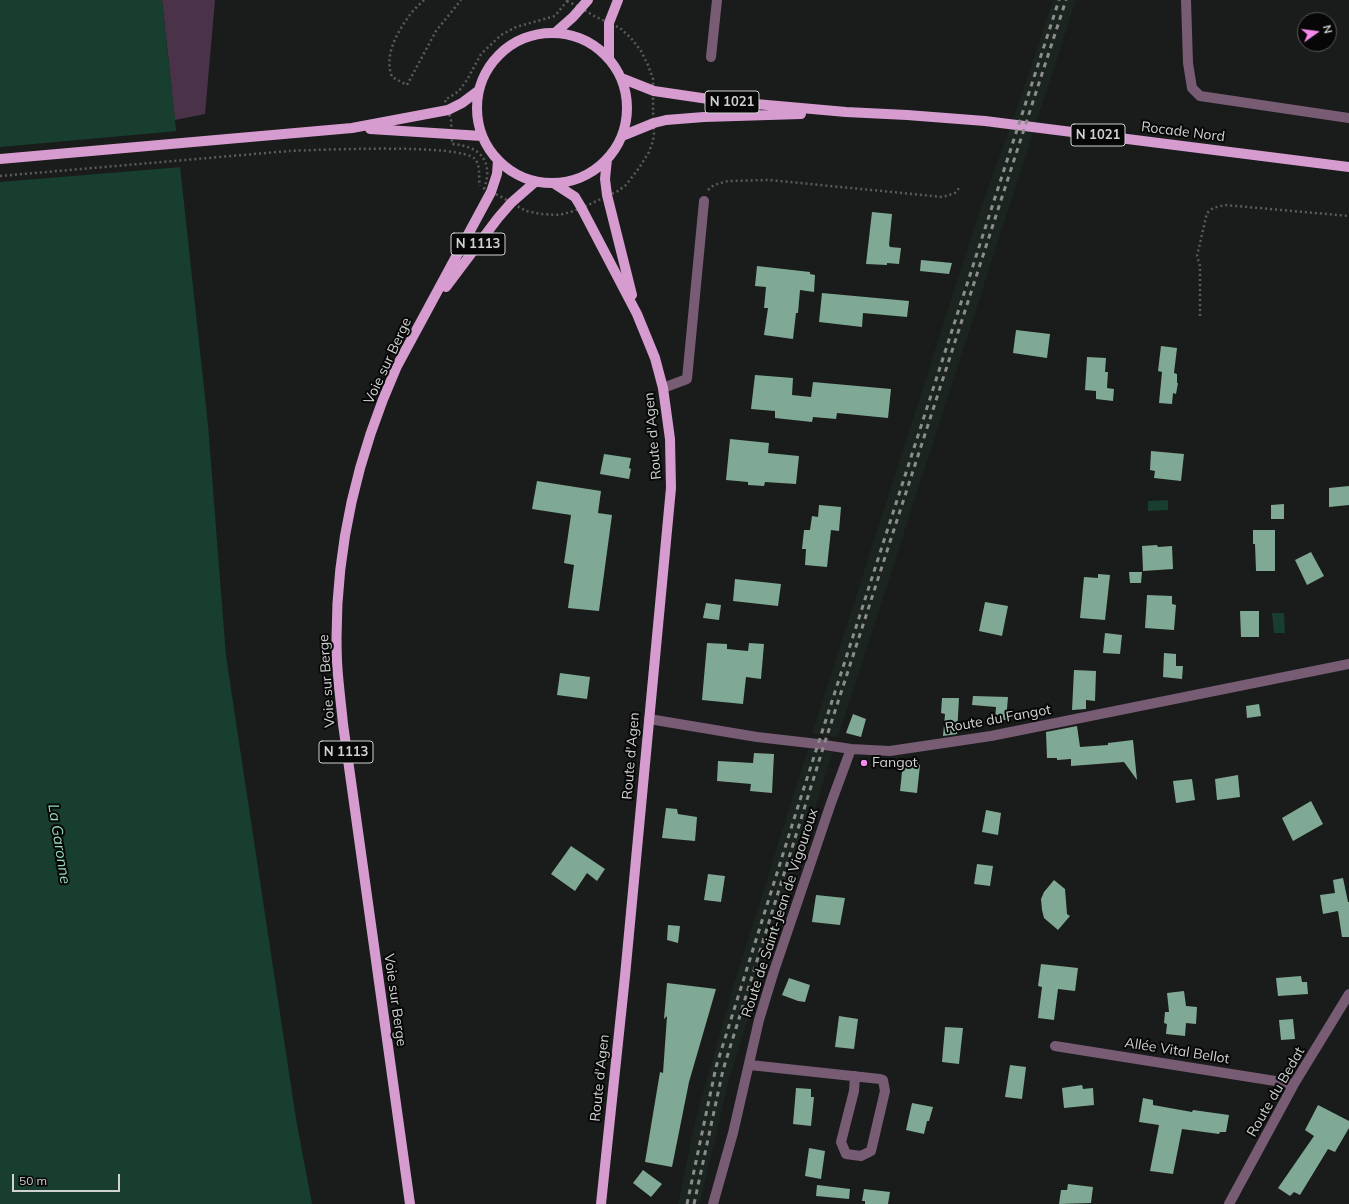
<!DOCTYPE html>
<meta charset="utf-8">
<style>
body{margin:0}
#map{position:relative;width:1349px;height:1204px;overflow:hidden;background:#191c1b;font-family:Mulish,sans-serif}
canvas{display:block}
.north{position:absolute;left:1297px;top:12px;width:40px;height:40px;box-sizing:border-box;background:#060706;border:1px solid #575857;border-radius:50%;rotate:76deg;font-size:11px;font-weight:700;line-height:16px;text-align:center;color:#d0d2d1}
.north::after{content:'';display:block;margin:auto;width:14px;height:18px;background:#f689ee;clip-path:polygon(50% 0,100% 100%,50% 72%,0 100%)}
.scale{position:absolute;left:12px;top:1174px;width:108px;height:18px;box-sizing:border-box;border:2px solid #d0d2d1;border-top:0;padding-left:5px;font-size:12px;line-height:14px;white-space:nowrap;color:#d0d2d1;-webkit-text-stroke:3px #060706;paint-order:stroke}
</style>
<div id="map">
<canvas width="1349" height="1204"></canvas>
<div class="north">N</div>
<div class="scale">50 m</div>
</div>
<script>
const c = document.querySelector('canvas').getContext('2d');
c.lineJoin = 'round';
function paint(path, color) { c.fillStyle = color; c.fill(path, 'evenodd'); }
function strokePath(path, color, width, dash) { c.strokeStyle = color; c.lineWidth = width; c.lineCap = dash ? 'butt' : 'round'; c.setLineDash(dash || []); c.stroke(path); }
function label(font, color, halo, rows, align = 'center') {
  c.font = font + ' Mulish,sans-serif'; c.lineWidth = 4; c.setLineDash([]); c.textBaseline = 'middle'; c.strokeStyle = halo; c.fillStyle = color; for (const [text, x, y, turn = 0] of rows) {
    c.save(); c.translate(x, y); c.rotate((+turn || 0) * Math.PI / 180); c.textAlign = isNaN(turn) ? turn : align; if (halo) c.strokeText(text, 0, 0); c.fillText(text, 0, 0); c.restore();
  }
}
paint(new Path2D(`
 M1053 0H1076L838 737 812 734 978 216 1024 88Z
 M808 749 833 752 754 999 728 1083 700 1204H678L695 1122 734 984Z`), '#1b241f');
paint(new Path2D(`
 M162 0H215L205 114 175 120Z`), '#4a3348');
paint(new Path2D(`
 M0 0H162L208 425 226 656 296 1119 312 1204H0Z
 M1168 500V510L1148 511V501Z
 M1272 613H1284L1285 633H1274Z`), '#173e2e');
paint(new Path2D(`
 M178 131 182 167 0 182V147Z`), '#191c1b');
paint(new Path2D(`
 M872 212 892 214 889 245 890 247 901 248 899 264 887 263V265L866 264Z
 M921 260 952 263 949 274 920 271Z
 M757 266 810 272V274L815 275 814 292 800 290 798 313H796L793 339 764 335 768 308H764L766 287 755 286Z
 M822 293 909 301 907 317 863 313 862 327 819 322Z
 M1016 330 1050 334 1047 358 1013 353Z
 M1161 346 1177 348 1174 373 1177 374V383H1178L1176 394 1173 393 1172 404 1159 403 1162 372 1158 371Z
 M1087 357 1106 358 1105 372H1108L1107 388 1114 389 1113 401 1096 399V391L1085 390Z
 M755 375 793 378 792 395 811 397 813 382 891 389 888 418 837 413 836 419 813 417 812 422 775 418V411L751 409Z
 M730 439 769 443 768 453 799 456 796 484 765 482 764 486 748 485V482L726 480Z
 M1151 451 1184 454 1181 481 1154 478 1155 471 1150 470Z
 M604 454 631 458 629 468 631 469 629 479 600 474Z
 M537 481 601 491 598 513 612 515 599 611 568 608 574 565 564 563 571 515 532 509Z
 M1349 486V505L1329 507V488Z
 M1284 504V519H1271V505Z
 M819 505 841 507 839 531 831 530 827 567 805 565 806 549H802L804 530H810L812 516 818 517Z
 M1253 530H1275V571H1256L1255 544H1253Z
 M1157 545 1158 547 1172 546 1173 569 1143 571 1142 546Z
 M1311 552 1324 576 1307 585 1295 560Z
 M1129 572H1142L1141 583H1130Z
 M1098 574 1110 575 1105 620 1080 618 1084 577 1098 578Z
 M735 579 781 584 778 606 733 601Z
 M1147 595 1172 596V604L1176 605 1174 630 1145 628Z
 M985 602 1008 606 1002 636 979 631Z
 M706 603 721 605 719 620 703 618Z
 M1240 611H1259V637H1241Z
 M1105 633 1122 635 1120 654 1103 653Z
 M707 643 727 644V649L748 651 749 643 764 644 761 679 746 677 743 704 702 700Z
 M1164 653 1176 654V666H1183L1182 679 1163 677Z
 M1074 670 1096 671 1095 701 1086 700V709L1072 710Z
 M560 673 590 677 587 699 557 695Z
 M973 696 1008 697 1006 720H995L996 707 972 705Z
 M942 698H959L957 734 943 736 945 714 941 713Z
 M1259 704 1261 716 1247 718 1246 706Z
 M853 714 866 719 861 737 846 733Z
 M1077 726 1080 747 1108 745V743L1133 740 1137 780 1124 762 1071 766V759L1057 760V758H1047L1046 732Z
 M754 753 774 754 772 793 750 791 751 784 717 781 718 761 753 763Z
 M918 758V764L920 765 917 793 900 791 903 762Z
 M1238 775 1240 797 1217 800 1215 779Z
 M1192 779 1195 800 1176 803 1173 781Z
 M1311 801 1323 824 1293 841 1282 818Z
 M666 808 677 809 678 814 697 817 695 841 662 838Z
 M986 810 1001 813 998 835 982 832Z
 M571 846 605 869 597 881 587 873 575 891 551 874Z
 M977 864 993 866 990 886 974 884Z
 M708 874 725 876 721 902 704 900Z
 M1343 878 1348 902H1349V937H1342L1338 911 1323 914 1320 895 1335 893 1333 880Z
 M1054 880 1065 889 1067 914 1070 916 1058 930 1044 918 1042 910 1041 899 1044 892Z
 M816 895 845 898 840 925 812 922Z
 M668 925 680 926 678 943 667 940Z
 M1041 964 1078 968 1075 991 1058 989 1054 1020 1038 1018 1042 987 1038 986Z
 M1301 976 1302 982H1307L1308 994 1278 996 1276 978Z
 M789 978 810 985 805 1002 798 1001 782 995Z
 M667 983 716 989 689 1082 672 1167 645 1162 660 1072 663 1073 667 1016 664 1019Z
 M1184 991 1186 1006 1197 1007 1196 1024 1186 1023 1185 1036 1166 1034 1167 1024 1164 1023 1165 1012H1169L1167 993Z
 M839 1016 858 1019 854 1049 835 1047Z
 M1293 1019 1295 1039 1281 1040 1279 1020Z
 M945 1027 963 1028 959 1064 942 1062Z
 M1010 1065 1026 1067 1022 1099 1005 1097Z
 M1082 1085 1083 1089 1093 1088 1094 1105 1064 1108 1062 1088Z
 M796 1088 811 1089V1097H814L811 1126 793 1124Z
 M1143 1098 1153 1100V1105L1192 1112 1193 1110 1229 1115 1226 1132H1220L1219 1134 1182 1129 1173 1174 1150 1171 1159 1125 1139 1122Z
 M912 1103 933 1107 929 1121H927L924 1134 906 1130Z
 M1318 1105 1349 1121V1128L1335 1152 1328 1149 1300 1195 1294 1192 1290 1196 1278 1188 1314 1136 1305 1130Z
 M809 1148 825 1151 821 1179 805 1176Z
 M643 1170 662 1184 651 1197 633 1183Z
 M1068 1184 1093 1187 1091 1203 1059 1204 1061 1190H1067Z
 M817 1185 850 1189 849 1199 816 1196Z
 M864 1189 890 1192 888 1204H865V1201H862Z`), '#80a995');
strokePath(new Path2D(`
 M424 0C419 5 413 10 409 16 396 34 384 56 392 77L407 85 436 31 461 0
 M567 1 581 8 594 16 620 28 631 38 641 51 648 65 653 79V110L654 133 653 141 649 152 639 168 626 185 618 191 588 205 574 211 559 215 541 214 526 211 500 196 484 189C494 161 480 146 452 144L451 120 445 100 459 91 467 80 481 54 501 35 516 27 555 16Z
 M0 176 289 151C316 150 461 143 475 159 481 166 478 177 480 186
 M708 190 714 185 728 181 769 180 943 197 955 193 959 188
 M1200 316V266L1197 256 1207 213 1213 208 1225 205 1349 216`), '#5a5c5b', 2.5, [2, 3]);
strokePath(new Path2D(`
 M1186 0 1188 63 1192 88 1200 96 1349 118
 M711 57 717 0
 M663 388 687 379 704 201
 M649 719 757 737 818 744 851 749 890 751 991 736 1349 664
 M1055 1046 1294 1084
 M750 1065 880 1079 883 1080 885 1091 871 1151 861 1156 846 1154 841 1142 854 1091 855 1076
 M713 1204 733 1133 759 1020 773 974 831 803 851 749
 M1229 1204 1294 1084 1349 994`), '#775c74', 10);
strokePath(new Path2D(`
 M556 32 573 17 588 0
 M477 108a75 75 0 1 1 150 0a75 75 0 1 1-150 0Z
 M609 58V23L618 0
 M621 78 654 91 722 101 846 112 907 115 985 121 1349 167
 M370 129 482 136
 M622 136 654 123 666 120 704 117 801 114
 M0 159 352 128 448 110 462 103 478 91
 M607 159 605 179 607 195 632 295
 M555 184 575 197 581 207 637 314 655 358 663 388 670 439 671 488 625 976 601 1204
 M446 287 498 218 511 203 535 182
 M410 1204 343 724C341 703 338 682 337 661 333 559 356 458 397 366L491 192 497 174 498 160`), '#d69cd0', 10);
strokePath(new Path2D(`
 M687 1204 716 1067 800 800 1059 0
 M694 1204 723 1070 824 745 1066 0`), '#8b8d8c', 3, [5, 5]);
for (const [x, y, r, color] of [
 [864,763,4,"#f689ee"]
]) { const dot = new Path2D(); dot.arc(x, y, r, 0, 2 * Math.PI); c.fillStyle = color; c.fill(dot); strokePath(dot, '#060706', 1.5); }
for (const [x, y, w] of [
 [732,102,54],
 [1098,135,54],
 [478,244,54],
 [346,752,54]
]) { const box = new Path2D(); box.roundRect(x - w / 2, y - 11, w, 22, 3); c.fillStyle = '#060706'; c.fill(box); strokePath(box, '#d0d2d1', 1); }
label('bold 13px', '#d0d2d1', null, [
 ["N 1021",732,102],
 ["N 1021",1098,135],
 ["N 1113",478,244],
 ["N 1113",346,752]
]);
label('14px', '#d0d2d1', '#060706', [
 ["Rocade Nord",1183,132,7],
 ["Voie sur Berge",388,361,-65],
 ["Route d'Agen",653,436,-95],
 ["Voie sur Berge",327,681,-94],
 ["Route du Fangot",998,719,-10],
 ["Route d'Agen",631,756,-85],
 ["Route de Saint-Jean de Vigouroux",780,913,-72],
 ["Voie sur Berge",395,1000,82],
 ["Allée Vital Bellot",1177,1051,9],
 ["Route d'Agen",600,1078,-84],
 ["Route du Bedat",1276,1092,-60]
]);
label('14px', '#d0d2d1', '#060706', [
 ["Fangot",872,763]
], 'left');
label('italic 15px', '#94d9b8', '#060706', [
 ["La Garonne",59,844,81]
]);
</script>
